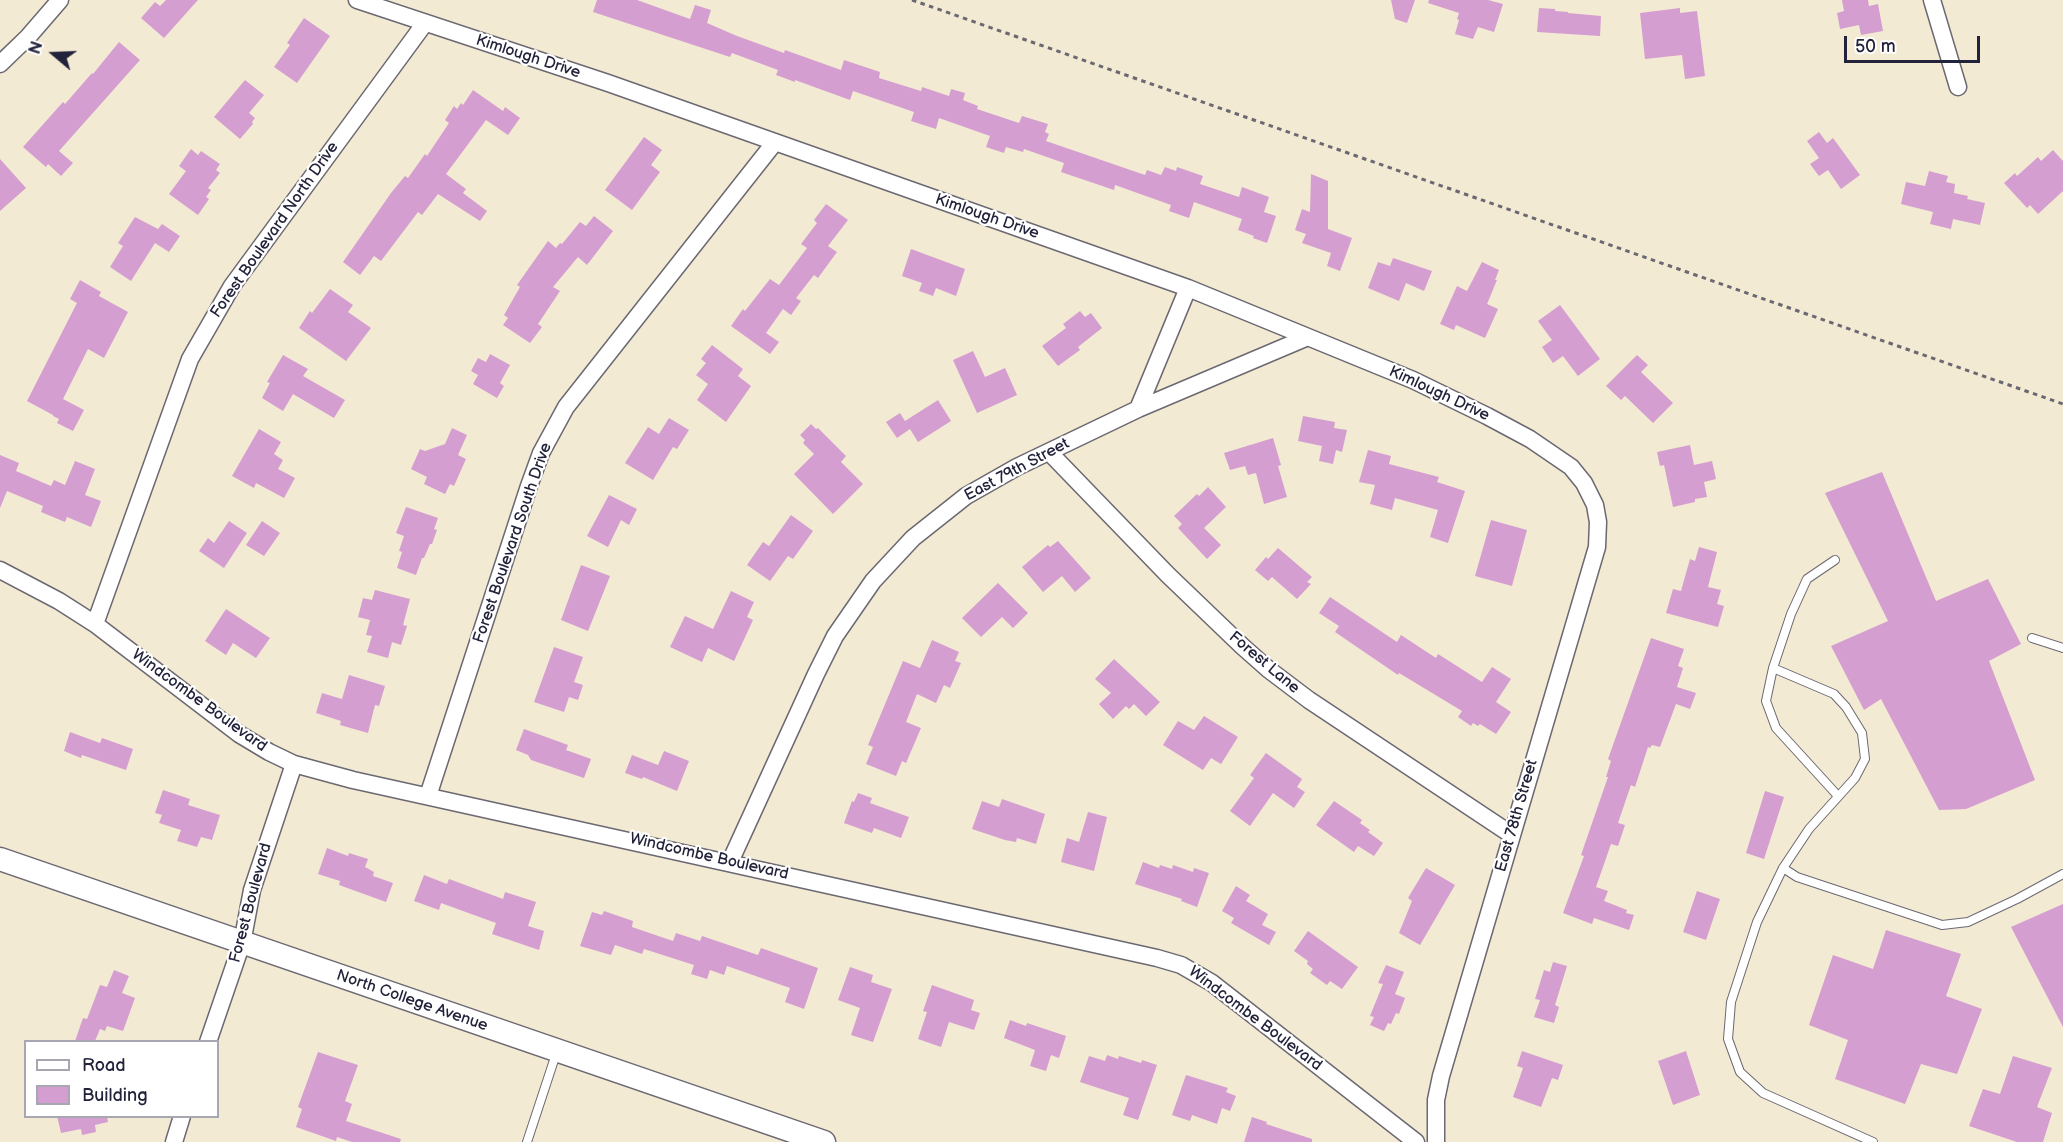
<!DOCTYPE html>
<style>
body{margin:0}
#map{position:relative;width:2063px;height:1142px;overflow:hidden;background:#f3ead4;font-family:"Balsamiq Sans",sans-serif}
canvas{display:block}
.legend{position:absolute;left:24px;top:1040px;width:195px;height:78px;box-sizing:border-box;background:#fff;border:2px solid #a7a7b1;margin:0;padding:8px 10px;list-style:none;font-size:18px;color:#22223b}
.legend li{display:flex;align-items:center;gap:12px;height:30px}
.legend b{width:30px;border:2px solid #a7a7b1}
.north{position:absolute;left:24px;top:24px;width:60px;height:60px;-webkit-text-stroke:4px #fff;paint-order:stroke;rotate:289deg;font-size:16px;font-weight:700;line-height:24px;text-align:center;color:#22223b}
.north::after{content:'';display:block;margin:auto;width:21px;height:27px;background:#22223b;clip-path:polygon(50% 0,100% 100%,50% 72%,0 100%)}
.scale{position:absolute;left:1844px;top:36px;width:136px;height:27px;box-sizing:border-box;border:3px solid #22223b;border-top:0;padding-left:8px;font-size:18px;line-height:21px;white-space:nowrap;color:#22223b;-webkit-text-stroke:4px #fff;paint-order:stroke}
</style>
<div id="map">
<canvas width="2063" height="1142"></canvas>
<ul class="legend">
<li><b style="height:8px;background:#fff"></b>Road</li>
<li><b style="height:16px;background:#d59ed0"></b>Building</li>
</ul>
<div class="north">N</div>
<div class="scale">50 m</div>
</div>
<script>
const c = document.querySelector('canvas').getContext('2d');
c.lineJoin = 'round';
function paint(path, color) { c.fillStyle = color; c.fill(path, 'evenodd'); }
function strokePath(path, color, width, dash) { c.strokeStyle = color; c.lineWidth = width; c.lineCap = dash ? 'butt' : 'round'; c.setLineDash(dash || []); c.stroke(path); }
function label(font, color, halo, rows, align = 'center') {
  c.font = font + ' "Balsamiq Sans",sans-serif'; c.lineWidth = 4.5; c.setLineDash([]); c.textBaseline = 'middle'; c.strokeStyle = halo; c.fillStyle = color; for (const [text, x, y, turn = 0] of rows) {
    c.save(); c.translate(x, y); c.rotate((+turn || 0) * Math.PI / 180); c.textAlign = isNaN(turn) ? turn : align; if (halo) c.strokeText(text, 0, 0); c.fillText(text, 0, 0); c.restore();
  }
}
paint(new Path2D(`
 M166 0H198L164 38 141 18 155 2 160 6Z
 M597 0H637L690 19 695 5 711 10 707 23 737 36 784 53 785 50 841 70 844 60 880 72 879 78 921 91 922 87 949 96 951 89 965 93 963 100 978 106 977 109 1019 123 1022 116 1048 124 1045 132 1049 134 1046 141 1145 175 1147 170 1161 175 1165 167 1176 171 1177 167 1203 176 1200 184 1239 197 1242 187 1269 197 1264 212 1276 216 1267 243 1253 238 1254 236 1238 230 1242 219 1194 202 1189 218 1169 211 1171 205 1115 185 1114 190 1061 172 1064 163 1024 149 1023 152 1006 147 1004 153 986 147 990 136 939 118 936 129 911 121 914 112 853 91 850 100 795 80V82L776 75 778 70 732 53 730 57 593 12Z
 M1391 0H1415L1407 23 1395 19Z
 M1429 0H1488L1503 4 1494 32 1478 27 1473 39 1455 34 1459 20 1457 19 1459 13 1428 3Z
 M1842 0H1868L1869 6 1878 4 1883 31 1861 35 1859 25 1840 29 1837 13 1844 11Z
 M1539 8 1555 9V11L1568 12V13L1601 16 1600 36 1537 32Z
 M1680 8V13L1697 11 1705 76 1685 79 1682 55 1645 59 1640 13Z
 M304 18 330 36 297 83 274 67 290 45 287 43Z
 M119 42 140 60 59 151 73 163 61 176 48 164 46 167 23 147 63 102 65 104 92 73 93 74Z
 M245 80 264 95 249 113 255 118 252 122 253 124 240 139 214 117Z
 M473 90 503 111 505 107 520 118 508 135 486 120 446 174 466 189 463 193 487 211 480 221 438 194 422 215 418 212 381 261 374 256 360 275 343 262 391 193 405 176 408 178 425 154 427 156 449 123 445 120 454 106 457 109 461 103 463 105Z
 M1819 132 1827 143 1833 138 1860 175 1841 189 1828 170 1819 176 1810 164 1819 158 1807 141Z
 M644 137 662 150 651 165 660 172 632 210 605 190Z
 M191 149 198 155 201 151 220 164 216 170 220 173 208 188 211 190 206 197 209 199 198 215 169 194 186 171 179 166Z
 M2053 150 2063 161V191L2038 214 2030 205 2027 208 2004 183 2015 173 2017 176 2038 157 2041 161Z
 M0 159 26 188 0 211Z
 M1929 171 1948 176 1946 182 1955 184 1954 193 1968 196 1967 199 1985 203 1980 225 1953 219 1951 229 1930 224 1933 212 1901 204 1906 182 1925 186Z
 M1311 174 1328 181V229L1352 238 1340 271 1327 266 1331 253 1302 243 1306 234 1295 230 1302 209 1310 212Z
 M826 204 848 220 828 246 837 252 818 278 814 275 796 298 801 301 791 315 783 309 766 333 779 342 770 354 731 326 743 309 745 311 770 279 779 285 807 248 801 244 817 223 814 220Z
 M594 216 613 231 587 265 578 257 553 287 560 291 538 324 542 327 530 343 503 325 508 318 504 315 520 287 517 285 548 241 556 248 560 243 562 244 580 222 586 226Z
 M135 217 158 229 162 224 180 236 169 252 155 243 131 281 110 267 123 246 118 243Z
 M911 249 965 269 956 296 936 288 933 296 919 291 922 283 902 276Z
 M1393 258 1432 271 1424 291 1406 283 1399 301 1368 288 1378 262 1390 266Z
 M1482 262 1499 270 1495 280H1497L1487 304 1498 309 1485 338 1456 325 1454 330 1440 324 1457 286 1467 291Z
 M80 280 101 292 99 296 128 312 104 358 88 349 63 399 84 410 73 431 57 423 59 419 53 416V415L27 401 77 303 70 299Z
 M330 289 353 305 348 312 371 328 346 361 299 328 310 311 312 313Z
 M1560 305 1600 359 1578 376 1563 356 1553 363 1542 347 1552 340 1538 321Z
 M1080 311 1085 317 1091 313 1102 328 1078 347 1080 350 1058 366 1042 346 1066 328 1063 324Z
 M712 345 743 369 738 376 751 386 726 422 697 400 708 384 696 375 706 363 701 359Z
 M973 351 985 377 1005 368 1017 395 977 413 953 360Z
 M490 354 510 365 500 383 504 386 497 398 473 384 478 375 471 371 478 358 486 362Z
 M283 355 308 369 303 376 345 400 334 418 293 394 283 411 262 398 270 383 267 382Z
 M1637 355 1648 365 1641 372 1673 403 1653 423 1625 396 1621 400 1606 386Z
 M938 400 951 421 918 442 910 429 897 438 886 422 900 413 905 421Z
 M1303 416 1335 422 1334 428 1347 430 1342 452 1336 450 1333 464 1319 461 1322 446 1298 441Z
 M669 418 689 430 677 449 673 447 653 480 625 463 648 427 659 434Z
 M811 424 816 429 818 428 846 456 841 462 863 484 833 514 794 474 814 454 803 443 805 440 800 435Z
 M452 428 467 435 458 455 466 459 454 486 450 484 445 494 424 484 427 477 411 469 420 449 425 451 445 444Z
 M259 429 281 442 274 454 283 460 278 469 295 478 284 498 256 483 254 488 232 476Z
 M1273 438 1281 465 1278 466 1287 497 1264 504 1256 473 1248 475 1245 466 1230 470 1224 453Z
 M1690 445 1694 465 1712 461 1716 479 1704 482 1707 497 1695 499V502L1673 507 1664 465 1660 466 1657 452Z
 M1368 450 1391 456 1389 464 1439 477 1437 482 1465 491 1448 543 1430 537 1438 510 1395 498 1392 510 1370 504 1375 485 1359 482Z
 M0 455 19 463 16 471 51 486 54 480 65 485 75 461 95 469 85 495 101 501 91 527 67 517 65 522 41 512 43 506 7 491 0 508Z
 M1882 472 1936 601 1988 579 2021 644 1989 661 2035 780 1966 809 1939 810 1881 699 1864 710 1831 646 1888 621 1825 493Z
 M1208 487 1226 507 1204 528 1221 545 1207 559 1178 528 1182 524 1174 516 1197 494 1199 496Z
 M609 495 637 509 629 525 621 520 608 547 587 536Z
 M406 507 438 518 434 529 437 530 432 544H430L424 558H422L416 575 397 568 402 552 399 551 404 536 396 533Z
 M791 515 813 531 793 559 788 556 770 581 747 565 763 542 769 546Z
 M1491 520 1527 530 1512 586 1475 576Z
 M229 521 247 533 224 568 199 551 208 538 214 543Z
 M262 521 280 533 264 556 246 545Z
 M1058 541 1091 578 1075 592 1062 576 1043 592 1022 567 1048 545 1050 547Z
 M1699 547 1717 552 1708 587 1721 590 1717 604 1724 606 1718 627 1666 613 1673 589 1681 591 1690 559 1695 561Z
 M1278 548 1312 577 1307 582 1311 584 1297 599 1272 577 1268 581 1255 570 1266 557 1268 559Z
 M581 565 610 576 588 631 561 620Z
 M998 583 1028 613 1013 628 1002 617 981 637 962 618Z
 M375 590 410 599 403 625 407 626 401 645 392 642 388 658 367 652 372 636 366 635 370 620 358 617 363 598 372 600Z
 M731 591 754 602 747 617 753 620 734 661 708 648 702 662 670 647 685 616 713 629Z
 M1330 597 1397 642 1401 635 1436 658 1438 654 1482 682 1492 667 1511 679 1496 702 1511 712 1496 734 1480 724 1478 726 1473 723 1471 726 1458 717 1462 711 1399 673 1398 675 1335 632 1339 626 1319 613Z
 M226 609 270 638 256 658 233 643 226 655 205 641Z
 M1651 638 1684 649 1678 666 1683 668 1677 687 1696 693 1690 709 1676 704 1660 747 1652 745 1650 748 1648 747 1635 787 1631 785 1618 823 1625 825 1618 846 1611 844 1596 887 1608 891 1604 901 1627 910 1626 913 1634 915 1629 930 1594 918 1592 924 1563 913 1584 856 1581 855 1608 777H1606L1611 761 1608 759Z
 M932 640 959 652 955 661 961 663 950 688 944 685 936 703 917 694 906 722 921 728 906 763 902 761 896 776 866 764 873 747 868 745 903 661 920 668Z
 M554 647 583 657 574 682 583 685 578 700 569 697 564 712 534 702Z
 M1114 659 1160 702 1146 716 1134 704 1129 709 1126 706 1113 719 1099 704 1111 693 1095 679Z
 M349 675 385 686 379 706 375 705 368 733 340 725 341 721 316 713 322 693 342 699Z
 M1204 716 1238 737 1221 764 1211 758 1203 770 1163 745 1178 721 1194 730Z
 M524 729 568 745 566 750 591 759 584 778 531 760 528 755 516 750Z
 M70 732 100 743 102 738 133 749 126 770 82 755 81 758 64 751Z
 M664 751 689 761 677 791 643 777 642 779 625 773 632 755 658 765Z
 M1266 753 1302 779 1297 787 1305 792 1294 808 1273 793 1250 826 1230 811 1254 778 1250 775Z
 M163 790 190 799 188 805 220 815 212 840 201 837 197 847 177 841 181 830 159 823 162 815 155 813Z
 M1765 791 1784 797 1764 859 1746 853Z
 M858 793 872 798 870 803 909 817 901 838 874 828 872 833 844 823 852 801 854 802Z
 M1002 799 1045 814 1036 844 1017 838 1016 842 1005 840 972 829 982 801 999 807Z
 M1334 801 1362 820 1360 823 1370 830 1368 832 1383 843 1374 856 1358 846 1354 852 1316 825Z
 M1088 812 1107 817 1094 871 1061 862 1067 838 1079 842Z
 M327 848 348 856 349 853 368 859 365 867 374 872 373 876 393 883 386 902 339 885 340 881 318 874Z
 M1143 862 1159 868 1160 865 1172 869 1173 865 1193 872 1194 868 1209 873 1197 907 1181 901 1182 899 1135 884Z
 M1426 868 1455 885 1420 945 1399 933 1412 901 1408 898Z
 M424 875 447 884 449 879 503 899 505 892 536 902 528 926 544 931 539 950 492 934 496 923 441 903 439 910 414 901Z
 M1236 886 1250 895 1246 901 1268 914 1262 925 1276 932 1269 945 1231 923 1234 918 1222 911Z
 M1697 891 1720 899 1706 940 1683 932Z
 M2063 904V1027L2011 927Z
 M604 911 633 921 632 927 673 941 676 933 700 941 702 936 758 955 761 948 818 968 804 1009 785 1002 790 988 727 966 724 975 710 970 707 979 691 974 694 965 644 949 642 954 615 945 611 955 580 946 592 912 602 915Z
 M1886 930 1961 954 1946 996 1982 1009 1957 1074 1921 1064 1905 1104 1835 1079 1848 1040 1809 1025 1833 955 1873 969Z
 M1308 931 1358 967 1342 989 1330 981 1327 985 1310 973 1313 969 1307 964 1308 961 1294 951Z
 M1553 962 1567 966 1555 1005 1559 1007 1554 1023 1534 1017 1540 1000 1535 999 1544 970 1550 972Z
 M1386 965 1404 972 1395 994 1405 998 1399 1014 1396 1013 1391 1024 1388 1023 1384 1031 1370 1025 1374 1017 1370 1016 1383 984 1378 983Z
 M850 967 873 975 871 982 892 989 873 1042 851 1035 860 1008 838 1000Z
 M114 970 129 976 122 993 135 998 123 1031 107 1026 105 1031 100 1029 95 1041H75L83 1018 87 1019 100 985 107 987Z
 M932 985 974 1000 971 1010 980 1013 974 1030 949 1022 941 1047 918 1039 927 1012 923 1011Z
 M1010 1020 1026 1026 1027 1023 1066 1036 1059 1058 1051 1055 1046 1071 1030 1066 1035 1050 1004 1038Z
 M1522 1051 1563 1065 1558 1080 1552 1078 1541 1107 1513 1097 1523 1068 1517 1066Z
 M1686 1051 1700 1095 1673 1105 1658 1061Z
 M318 1052 358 1065 345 1101 352 1104 346 1121 401 1139 400 1142H352L337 1137 336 1141 296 1127 302 1109 298 1107Z
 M1107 1055 1118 1059 1119 1056 1141 1063 1142 1060 1157 1065 1138 1120 1123 1115 1129 1098 1080 1082 1089 1056 1105 1061Z
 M2013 1056 2052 1068 2037 1107 2052 1113 2043 1142H2017L1969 1126 1983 1089 2000 1094Z
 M1186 1075 1228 1088 1226 1092 1236 1096 1230 1111 1222 1108 1217 1124 1192 1115 1190 1121 1172 1115Z
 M57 1116H107L108 1122 95 1125 96 1132 82 1135 81 1129 61 1133Z
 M1252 1117 1267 1122 1266 1124 1312 1139V1142H1244Z`), '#d59ed0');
const lane = new Path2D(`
 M1835 560 1807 579 1791 614 1773 668 1766 701 1776 728 1838 796
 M2032 638 2063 648
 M1773 668 1834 694 1846 707 1862 733 1865 759 1855 778 1809 829 1783 868 1757 922 1731 1002 1728 1039 1740 1072 1763 1093 1873 1142
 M1783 868 1797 877 1942 925 1968 922 2017 899 2063 874
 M527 1142 557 1051`);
const street = new Path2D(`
 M357 0 608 83 1188 288 1413 380 1487 416 1530 439 1571 467 1584 483 1595 505 1598 522 1597 547 1441 1076 1436 1100V1142
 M1932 0 1958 87
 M0 64 28 37 60 0
 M1138 409 1188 288
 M1049 452 1168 575 1242 646 1268 669 1309 700 1512 835
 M0 570 59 601 95 624 239 734 269 752 294 764 353 780 1157 958 1181 965 1212 983 1416 1142
 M95 624 190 359 232 286 425 23
 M428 796 529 486 541 453 566 407 775 142
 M730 862 816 674 835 636 873 581 913 538 966 496 1017 467 1138 409 1308 337
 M208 1042 242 943 252 890 294 764
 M174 1142 182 1116`);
const secondary = new Path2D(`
 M0 859 824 1142`);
strokePath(lane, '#6b6871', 10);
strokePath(street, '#6b6871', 19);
strokePath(secondary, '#6b6871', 25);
strokePath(new Path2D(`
 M912 0 2063 404`), '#6b6871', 3, [4.5, 4.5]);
strokePath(lane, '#fff', 8);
strokePath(street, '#fff', 16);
strokePath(secondary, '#fff', 22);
label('16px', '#22223b', '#fff', [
 ["Kimlough Drive",528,57,18],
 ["Kimlough Drive",987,217,19],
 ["Forest Boulevard North Drive",275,230,-55],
 ["Kimlough Drive",1439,394,25],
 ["East 79th Street",1017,470,-28],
 ["Forest Boulevard South Drive",513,543,-71],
 ["Forest Lane",1264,663,40],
 ["Windcombe Boulevard",199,701,36],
 ["East 78th Street",1517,816,-74],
 ["Windcombe Boulevard",709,857,13],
 ["Forest Boulevard",251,903,-75],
 ["North College Avenue",412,1001,19],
 ["Windcombe Boulevard",1255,1019,37]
]);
</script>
